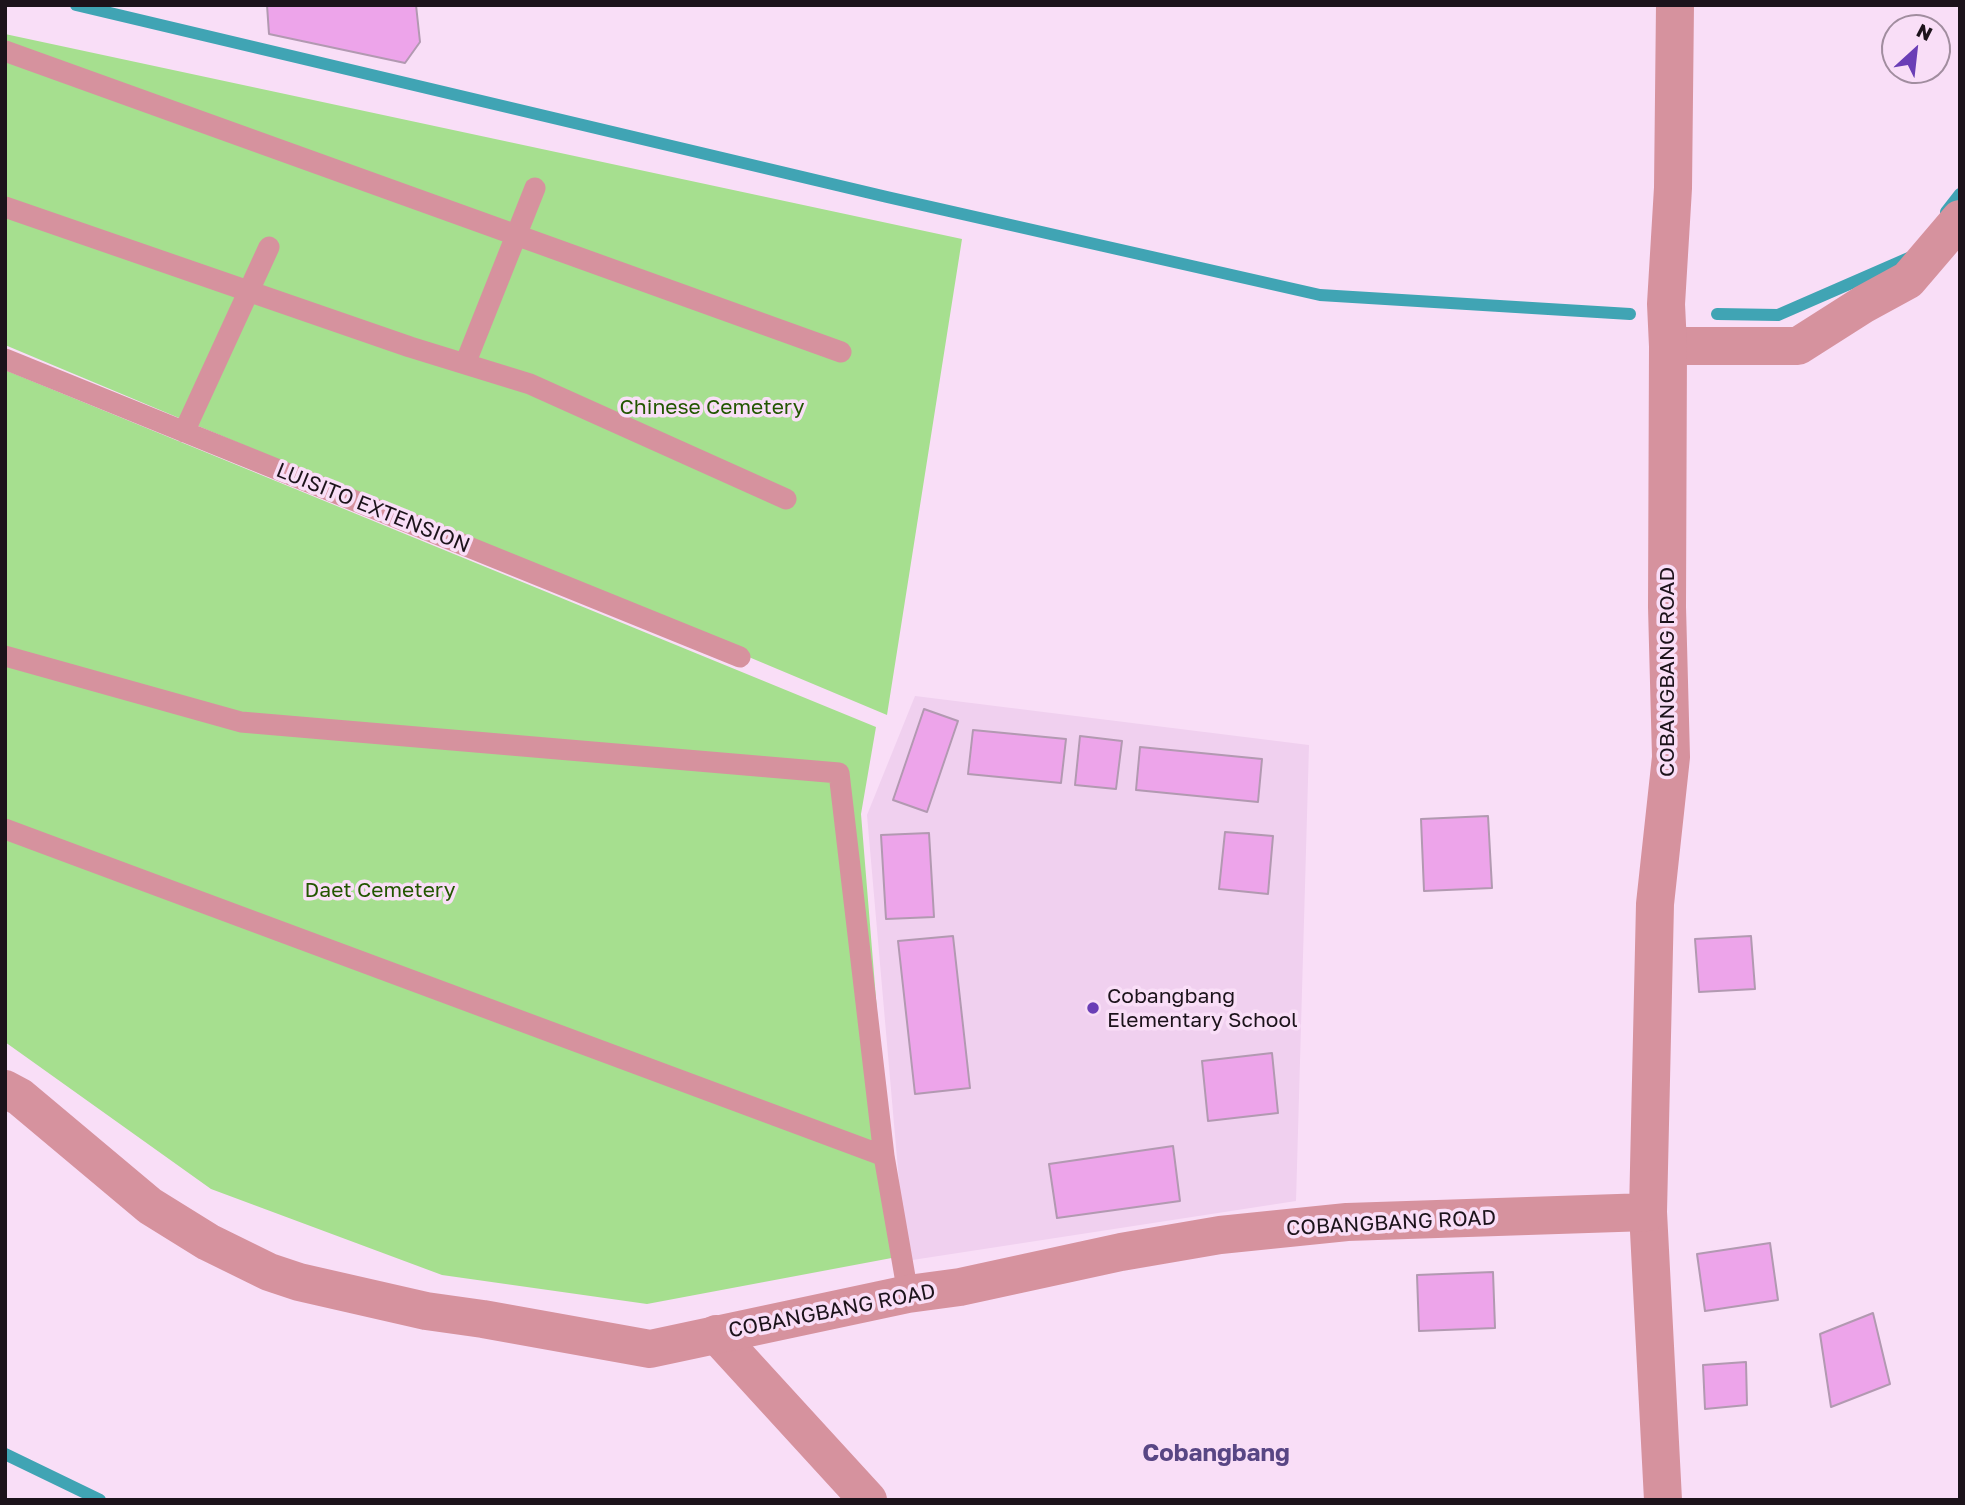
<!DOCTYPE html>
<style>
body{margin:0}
#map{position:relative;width:1965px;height:1505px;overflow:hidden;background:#f9def7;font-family:"Golos Text",sans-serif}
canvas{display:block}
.frame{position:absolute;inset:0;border:7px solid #1c131b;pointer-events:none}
.north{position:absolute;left:1881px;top:14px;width:70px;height:70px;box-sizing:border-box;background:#f9def7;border:2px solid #a18d9f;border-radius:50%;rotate:27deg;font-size:19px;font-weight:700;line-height:28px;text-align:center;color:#1c131b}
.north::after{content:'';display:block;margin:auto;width:24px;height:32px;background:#6a3eb6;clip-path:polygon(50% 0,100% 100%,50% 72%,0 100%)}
</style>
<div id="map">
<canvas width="1965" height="1505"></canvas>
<div class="frame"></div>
<div class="north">N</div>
</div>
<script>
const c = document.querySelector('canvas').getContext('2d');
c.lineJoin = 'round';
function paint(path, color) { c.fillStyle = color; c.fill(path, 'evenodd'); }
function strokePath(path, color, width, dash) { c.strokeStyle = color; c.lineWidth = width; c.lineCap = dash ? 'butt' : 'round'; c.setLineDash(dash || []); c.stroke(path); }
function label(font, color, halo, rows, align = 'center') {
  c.font = font + ' "Golos Text",sans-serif'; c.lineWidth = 7; c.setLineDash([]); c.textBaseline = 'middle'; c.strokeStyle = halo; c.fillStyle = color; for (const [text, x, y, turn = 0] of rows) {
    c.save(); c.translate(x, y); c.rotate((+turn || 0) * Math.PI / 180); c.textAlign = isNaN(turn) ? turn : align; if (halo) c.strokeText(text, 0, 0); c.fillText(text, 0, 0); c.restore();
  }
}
paint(new Path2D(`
 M915 696 1309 745 1296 1201 906 1261 867 815Z`), '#f0d0ef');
paint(new Path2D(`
 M5 34 962 239 887 715 5 345Z
 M5 370 876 727 861 814 897 1257 647 1304 442 1275 211 1189 5 1042Z`), '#a6df8f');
strokePath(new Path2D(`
 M76 5 887 197 1320 295 1630 314
 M1946 212 1960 194
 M1717 314 1778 315 1911 257
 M5 1454 100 1500`), '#40a4b4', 12);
const building = new Path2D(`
 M267 5H416L420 42 405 63 269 34Z
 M924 709 958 721 927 812 893 800Z
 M973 730 1066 739 1061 783 968 774Z
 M1080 736 1122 741 1116 789 1075 785Z
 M1140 747 1262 759 1258 802 1136 790Z
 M1488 816 1492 888 1424 891 1421 819Z
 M1225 832 1273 836 1268 894 1219 889Z
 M929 833 934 917 886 919 881 835Z
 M953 936 970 1088 915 1094 898 941Z
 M1751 936 1755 989 1699 992 1695 939Z
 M1272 1053 1278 1113 1208 1121 1202 1061Z
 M1173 1146 1180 1201 1057 1218 1049 1164Z
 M1770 1243 1778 1300 1705 1311 1697 1254Z
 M1493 1272 1495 1328 1419 1331 1417 1275Z
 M1873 1313 1890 1384 1831 1407 1820 1334Z
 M1746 1362 1747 1405 1705 1409 1703 1365Z`);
paint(building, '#eda4ea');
strokePath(building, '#b299b1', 2);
strokePath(new Path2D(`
 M5 51 841 352
 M5 207 410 347 530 384 786 499
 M5 359 740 657
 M465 364 535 188
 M184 432 269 247
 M5 656 241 722 839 773 884 1156 908 1294
 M5 829 884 1156`), '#d6929e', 21);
strokePath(new Path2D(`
 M1668 346H1798L1864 304 1908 280 1960 219
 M1648 1212 1663 1500
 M716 1334 868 1500`), '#d6929e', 38);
strokePath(new Path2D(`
 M5 1089 20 1097 150 1206 208 1242 269 1272 299 1282 426 1311 483 1319 650 1349 908 1294 960 1287 1121 1252 1220 1235 1347 1222 1648 1212 1655 904 1671 757 1667 607 1668 346 1666 304 1673 188 1675 5`), '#d6929e', 38);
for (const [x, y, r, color] of [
 [1093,1008,7,"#6a3eb6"]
]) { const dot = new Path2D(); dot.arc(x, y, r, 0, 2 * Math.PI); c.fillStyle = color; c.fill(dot); strokePath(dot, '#f9def7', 2.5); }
label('21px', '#225600', '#f9def7', [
 ["Chinese Cemetery",712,407],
 ["Daet Cemetery",380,890]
]);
label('21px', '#1c131b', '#f9def7', [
 ["LUISITO EXTENSION",373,508,22],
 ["COBANGBANG ROAD",1667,672,-90],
 ["COBANGBANG ROAD",1391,1223,-3],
 ["COBANGBANG ROAD",832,1311,-11]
]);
label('21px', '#1c131b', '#f9def7', [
 ["Cobangbang",1107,996],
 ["Elementary School",1107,1020]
], 'left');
label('bold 24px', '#584684', '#f9def7', [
 ["Cobangbang",1216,1453]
]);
</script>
